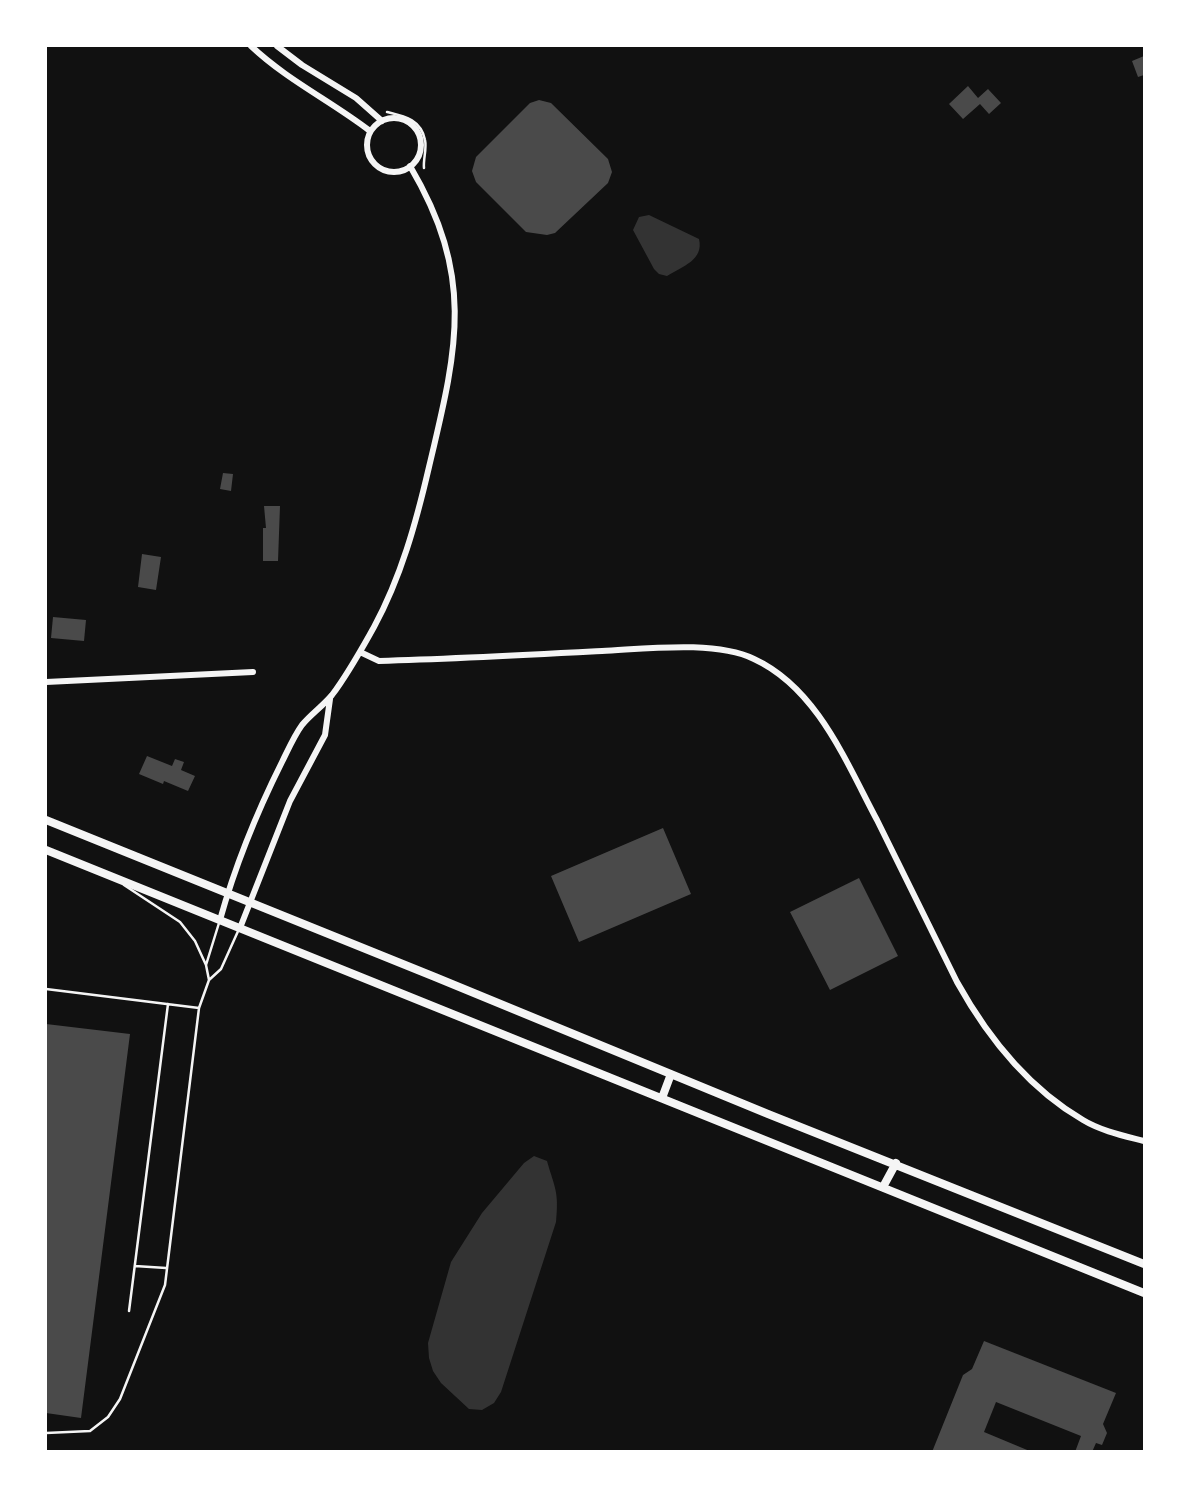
<!DOCTYPE html>
<style>
body{margin:0}
#map{position:relative;width:1190px;height:1497px;overflow:hidden;background:#111;font-family:"Alegreya Sans",sans-serif}
canvas{display:block}
.frame{position:absolute;inset:0;border:47px solid #fff;pointer-events:none}
</style>
<div id="map">
<canvas width="1190" height="1497"></canvas>
<div class="frame"></div>
</div>
<script>
const c = document.querySelector('canvas').getContext('2d');
c.lineJoin = 'round';
function paint(path, color) { c.fillStyle = color; c.fill(path, 'evenodd'); }
function strokePath(path, color, width, dash) { c.strokeStyle = color; c.lineWidth = width; c.lineCap = dash ? 'butt' : 'round'; c.setLineDash(dash || []); c.stroke(path); }
paint(new Path2D(`
 M649 215 699 239C704 260 683 266 667 276L659 274 654 269 633 230 639 217Z
 M534 1156 547 1161C555 1189 559 1191 556 1222L501 1392 494 1403 482 1410 469 1409 441 1383 433 1371 429 1358 428 1343 451 1262 482 1213 524 1163Z`), '#333');
paint(new Path2D(`
 M1144 56V75L1138 77 1132 61Z
 M968 86 978 98 988 89 1001 103 989 114 980 104 963 119 949 104Z
 M539 100 551 103 608 159 612 172 608 183 555 233 547 235 526 232 476 182 472 171 476 157 530 103Z
 M223 473 233 474 231 491 220 489Z
 M264 506H280L278 561H263V528H266Z
 M142 554 161 557 156 590 138 587Z
 M53 617 86 620 84 641 51 638Z
 M147 756 172 766 175 759 184 762 181 770 195 776 188 791 164 781 163 784 139 774Z
 M663 828 691 894 579 942 551 876Z
 M859 878 898 956 830 990 790 912Z
 M46 1024 130 1034 81 1418 46 1413Z
 M984 1341 1116 1393 1103 1424 1107 1433 1102 1445 1096 1443 1092 1452H1075L1081 1436 996 1402 984 1432 1032 1452H932L963 1375 972 1369Z`), '#4a4a4a');
strokePath(new Path2D(`
 M387 112C403 116 421 119 425 140 427 149 423 159 424 168`), '#f5f5f5', 2.5);
strokePath(new Path2D(`
 M124 885 180 922 195 941 206 965
 M219 923 206 965 209 980 221 969 239 929
 M46 989 199 1008
 M135 1266 166 1268
 M129 1311 168 1004
 M46 1433 90 1431 108 1417 120 1399 165 1285 199 1008 209 980`), '#f5f5f5', 2.5);
strokePath(new Path2D(`
 M251 46C287 80 331 101 370 131
 M277 46 302 65 356 98 382 121
 M367 145a27 27 0 1 1 54 0a27 27 0 1 1-54 0Z
 M360 652 379 661C453 659 527 655 602 651 645 649 715 640 754 659 817 688 846 762 877 820 904 874 930 928 957 982 987 1036 1028 1088 1083 1120 1101 1131 1125 1136 1144 1141
 M46 682 253 672
 M220 920C235 866 257 812 282 762 288 750 294 736 302 725 311 714 323 706 332 695 348 674 361 650 374 627 401 577 416 523 429 467 457 349 476 278 410 166
 M240 928 290 801 325 735 330 699`), '#f5f5f5', 6);
strokePath(new Path2D(`
 M46 820 435 977 768 1114 1144 1264
 M46 850 1144 1293
 M662 1098 671 1074
 M883 1187 896 1163`), '#f5f5f5', 8);
</script>
